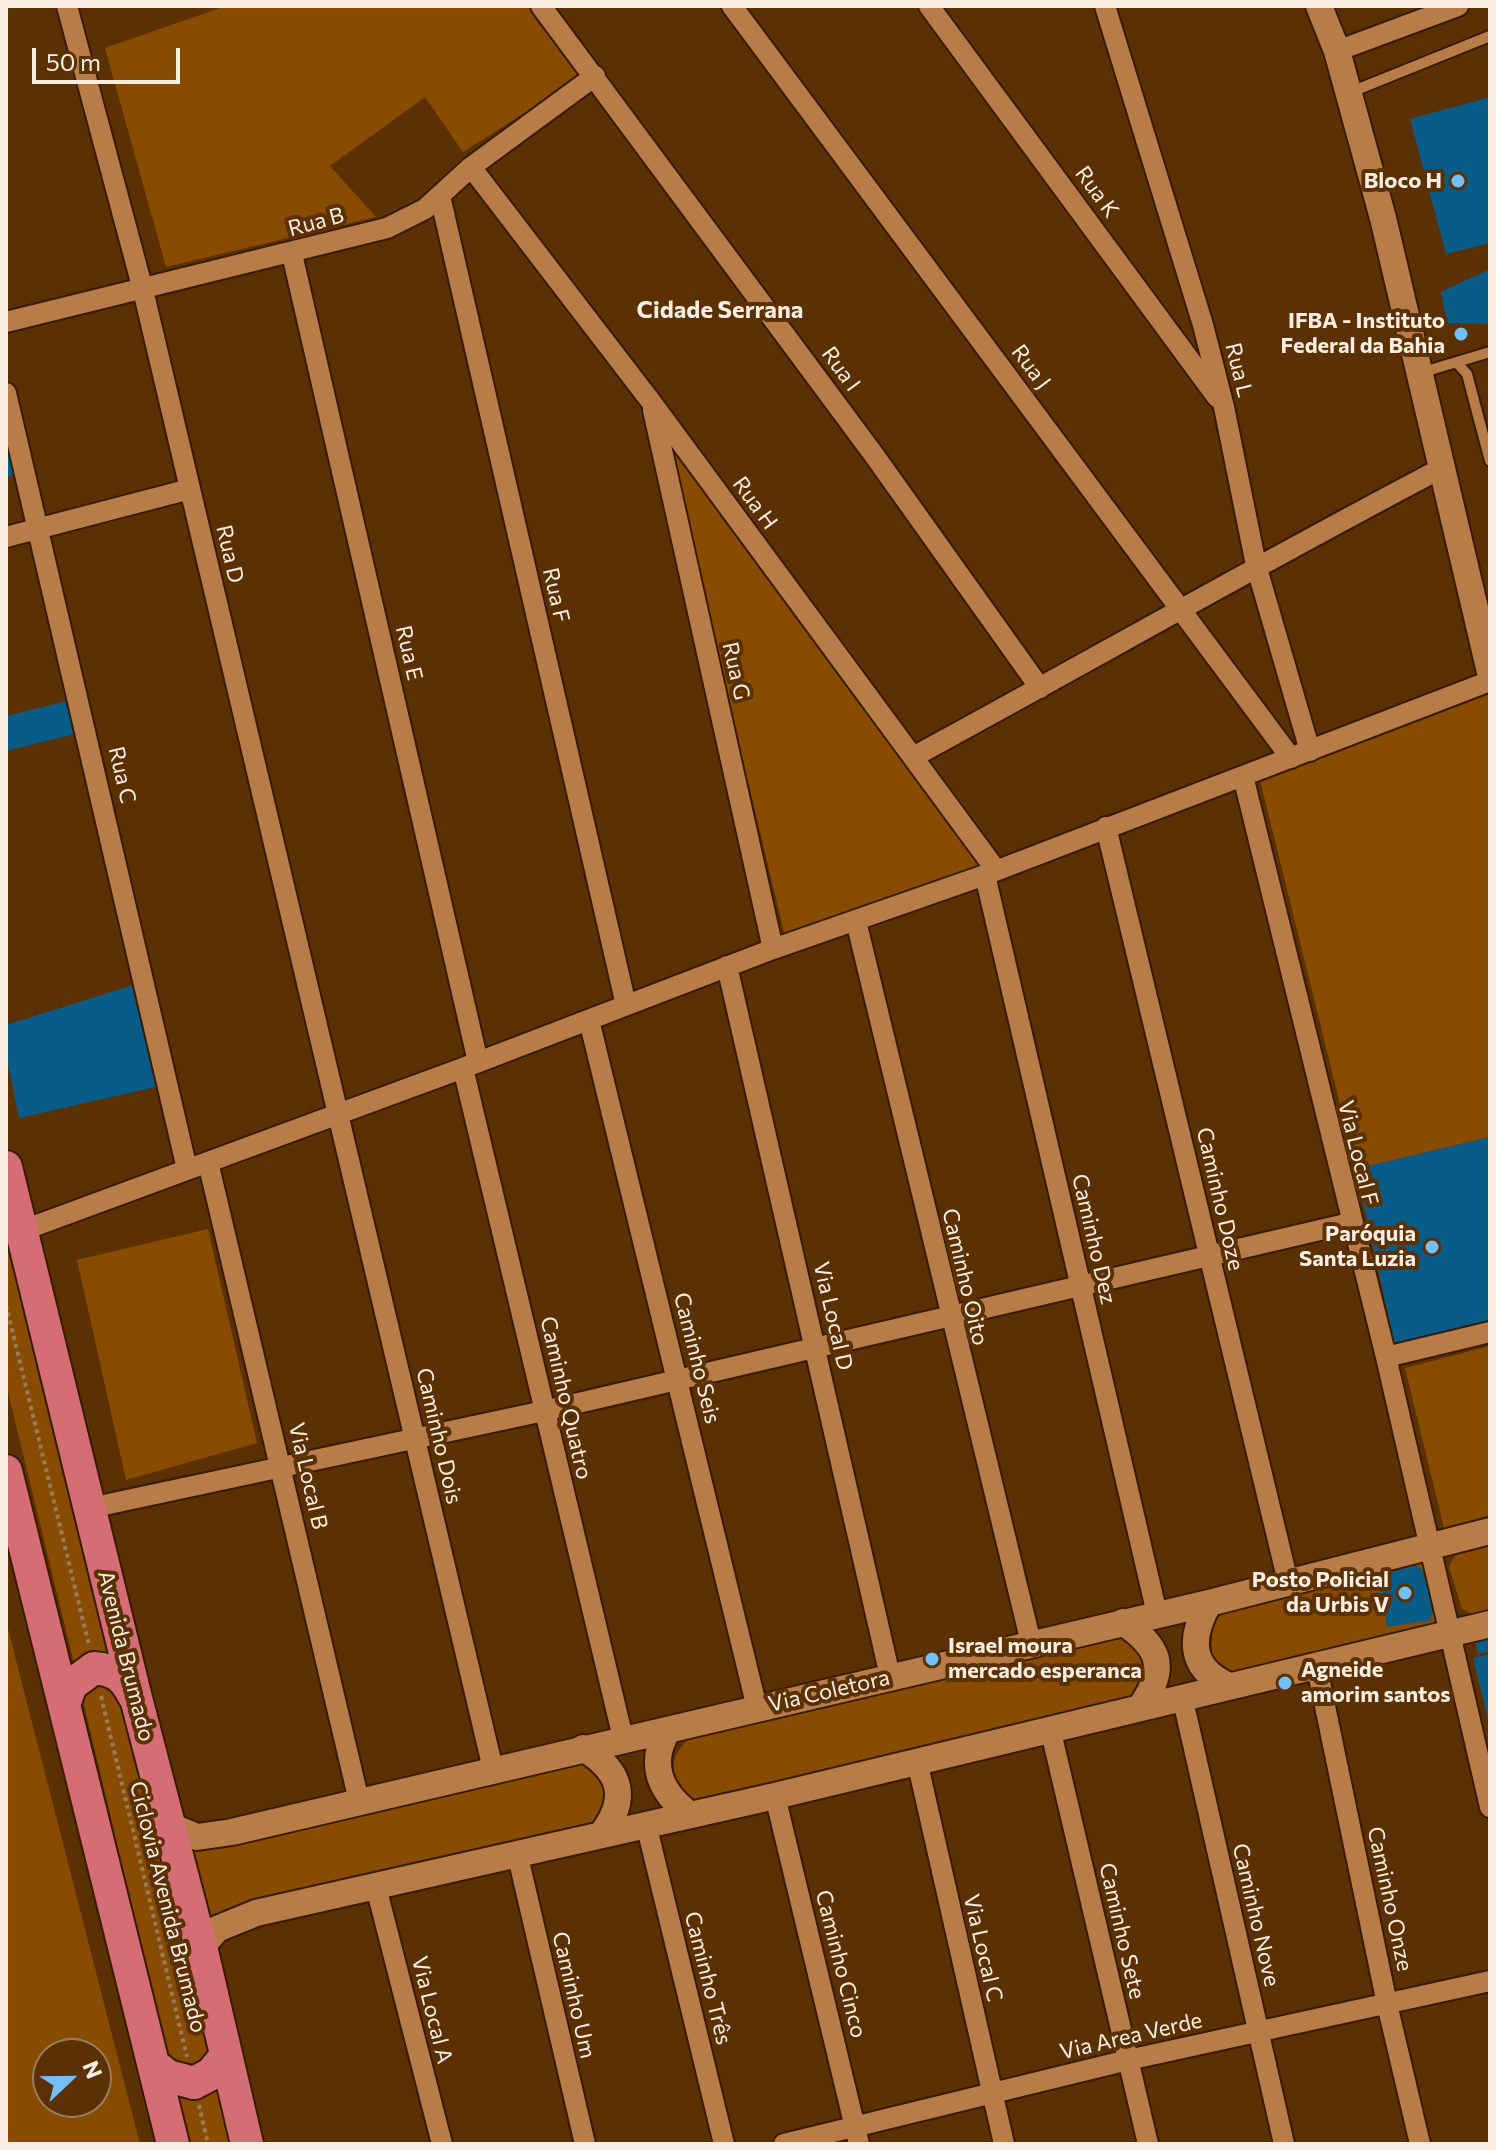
<!DOCTYPE html>
<meta charset="utf-8">
<style>
body{margin:0}
#map{position:relative;width:1496px;height:2150px;overflow:hidden;background:#5b3103;font-family:Commissioner,sans-serif}
canvas{display:block}
.frame{position:absolute;inset:0;border:8px solid #faede2;pointer-events:none}
.north{position:absolute;left:32px;top:2038px;width:80px;height:80px;box-sizing:border-box;background:#5b3103;border:2px solid #9b7c5c;border-radius:50%;rotate:68deg;font-size:22px;font-weight:700;line-height:32px;text-align:center;color:#faede2}
.north::after{content:'';display:block;margin:auto;width:28px;height:36px;background:#74c0f6;clip-path:polygon(50% 0,100% 100%,50% 72%,0 100%)}
.scale{position:absolute;left:32px;top:48px;width:148px;height:36px;box-sizing:border-box;border:4px solid #faede2;border-top:0;padding-left:10px;font-size:24px;line-height:28px;white-space:nowrap;color:#faede2;-webkit-text-stroke:6px #5b3103;paint-order:stroke}
</style>
<div id="map">
<canvas width="1496" height="2150"></canvas>
<div class="frame"></div>
<div class="north">N</div>
<div class="scale">50 m</div>
</div>
<script>
const c = document.querySelector('canvas').getContext('2d');
c.lineJoin = 'round';
function paint(path, color) { c.fillStyle = color; c.fill(path, 'evenodd'); }
function strokePath(path, color, width, dash) { c.strokeStyle = color; c.lineWidth = width; c.lineCap = dash ? 'butt' : 'round'; c.setLineDash(dash || []); c.stroke(path); }
function label(font, color, halo, rows, align = 'center') {
  c.font = font + ' Commissioner,sans-serif'; c.lineWidth = 8; c.setLineDash([]); c.textBaseline = 'middle'; c.strokeStyle = halo; c.fillStyle = color; for (const [text, x, y, turn = 0] of rows) {
    c.save(); c.translate(x, y); c.rotate((+turn || 0) * Math.PI / 180); c.textAlign = isNaN(turn) ? turn : align; if (halo) c.strokeText(text, 0, 0); c.fillText(text, 0, 0); c.restore();
  }
}
paint(new Path2D(`
 M226 6H533L581 77 463 152 425 97 330 166 376 217 166 267 105 48Z
 M664 431 988 868 786 940Z
 M1490 694V1137L1356 1169 1260 780Z
 M6 1193 121 1655 103 1651 74 1663 6 1384Z
 M208 1229 257 1443 126 1480 77 1260Z
 M1490 1346V1517L1444 1528 1405 1368Z
 M1490 1541V1613L1475 1616 1462 1609 1449 1567C1457 1547 1471 1545 1490 1541Z
 M1420 1562C1435 1573 1444 1609 1437 1626L1231 1673 1212 1658V1626L1222 1612Z
 M6 1621 140 2144H6ZM48 2054H96V2102H48Z
 M1116 1632 1132 1635 1151 1675 1130 1701 700 1801 683 1794C669 1763 670 1756 695 1733Z
 M115 1680 218 2046 203 2069 173 2064 166 2050 82 1696 86 1685Z
 M581 1759 595 1767 611 1796 599 1826 209 1933 186 1838Z
 M218 2089 241 2144H189L176 2090C191 2097 203 2097 218 2089Z`), '#884b02');
paint(new Path2D(`
 M1490 97V243L1446 254 1410 119Z
 M1490 269V324L1447 323 1441 292Z
 M6 433 18 474 6 477Z
 M71 700 79 733 6 751V716Z
 M143 982 164 1085 19 1118 6 1054V1025Z
 M1490 1137V1324L1395 1347 1356 1169Z
 M1416 1565 1423 1571 1433 1611 1431 1620 1387 1627 1377 1575Z
 M1490 1633V1651L1478 1654 1474 1637Z
 M1490 1654V1723H1489L1473 1658Z`), '#095c88');
const service = new Path2D(`
 M1351 92 1490 36
 M1457 363 1467 374 1490 461
 M1420 373 1490 352`);
const minor = new Path2D(`
 M67 6 143 290 493 1769
 M541 6 874 455 1040 688
 M732 6 1291 758
 M929 6 1217 397
 M1105 6 1203 325 1224 407 1256 565 1310 751
 M1337 51 1458 6
 M471 167 652 403 996 870
 M440 196 626 1005
 M292 254 478 1062
 M6 322 387 228 425 209 471 167 595 76
 M6 393 187 1169
 M653 410 773 949
 M6 537 190 489
 M913 757C1090 661 1264 561 1442 468
 M1243 776 1386 1357 1490 1807
 M1106 827 1288 1582
 M985 875 1157 1614
 M856 921 1031 1643
 M727 966 890 1676
 M589 1020 757 1708
 M463 1068 623 1738
 M208 1162 359 1801
 M21 1231 463 1068 773 949 985 875 1490 681
 M1386 1357 1490 1332
 M90 1508 544 1411 1350 1223
 M1316 1663 1387 2004 1420 2144
 M1182 1696 1284 2144
 M1050 1728 1148 2144
 M917 1761 1004 2144
 M775 1796 859 2144
 M646 1824 724 2144
 M518 1857 585 2144
 M376 1887 442 2144
 M784 2144 1128 2060 1490 1981`);
const tertiary = new Path2D(`
 M1319 6 1337 51 1383 218 1490 672
 M1209 1603C1190 1636 1188 1667 1227 1685
 M1123 1622C1159 1647 1168 1666 1142 1705
 M668 1730C648 1763 659 1791 689 1814
 M583 1748C622 1771 629 1799 601 1835
 M168 1825 197 1837 232 1832 1209 1603 1490 1531
 M201 1947 217 1929 256 1913 775 1796 1490 1624`);
const primary = new Path2D(`
 M6 1167 136 1698 201 1947 247 2144
 M6 1471 173 2144
 M65 1702 71 1685 94 1668C116 1670 124 1677 134 1696
 M154 2065 168 2076 194 2083 211 2074 225 2057`);
strokePath(service, '#381b00', 14);
strokePath(minor, '#381b00', 24);
strokePath(tertiary, '#381b00', 30);
strokePath(primary, '#381b00', 36);
strokePath(new Path2D(`
 M6 1305 89 1645
 M101 1696 187 2057
 M199 2105 208 2144`), '#997b5a', 4, [4, 4]);
strokePath(service, '#b77c47', 10);
strokePath(minor, '#b77c47', 20);
strokePath(tertiary, '#b77c47', 26);
strokePath(primary, '#d56d74', 32);
for (const [x, y, r, color] of [
 [1458,181,8,"#74c0f6"],
 [1461,334,8,"#74c0f6"],
 [1432,1247,8,"#74c0f6"],
 [1405,1593,8,"#74c0f6"],
 [932,1659,8,"#74c0f6"],
 [1285,1683,8,"#74c0f6"]
]) { const dot = new Path2D(); dot.arc(x, y, r, 0, 2 * Math.PI); c.fillStyle = color; c.fill(dot); strokePath(dot, '#5b3103', 3); }
label('bold 22px', '#faede2', '#5b3103', [
 ["Bloco H",1442,181],
 ["IFBA - Instituto",1445,321],
 ["Federal da Bahia",1445,346],
 ["Paróquia",1416,1234],
 ["Santa Luzia",1416,1259],
 ["Posto Policial",1389,1580],
 ["da Urbis V",1389,1605],
 ["Israel moura",948,1646,"left"],
 ["mercado esperanca",948,1671,"left"],
 ["Agneide",1301,1670,"left"],
 ["amorim santos",1301,1695,"left"]
], 'right');
label('22px', '#faede2', '#5b3103', [
 ["Rua K",1097,192,54],
 ["Rua B",316,222,-15],
 ["Rua J",1031,367,53],
 ["Rua I",841,369,54],
 ["Rua L",1239,370,76],
 ["Rua H",755,503,54],
 ["Rua D",230,554,77],
 ["Rua F",556,595,77],
 ["Rua E",409,653,77],
 ["Rua G",736,671,77],
 ["Rua C",122,775,77],
 ["Via Local F",1358,1153,76],
 ["Caminho Doze",1220,1199,77],
 ["Caminho Dez",1094,1239,77],
 ["Caminho Oito",965,1277,77],
 ["Via Local D",833,1316,77],
 ["Caminho Seis",697,1358,76],
 ["Caminho Quatro",566,1398,77],
 ["Caminho Dois",439,1436,77],
 ["Via Local B",308,1476,77],
 ["Avenida Brumado",126,1656,76],
 ["Via Coletora",829,1691,-13],
 ["Caminho Onze",1390,1899,78],
 ["Ciclovia Avenida Brumado",168,1907,76],
 ["Caminho Nove",1256,1915,77],
 ["Caminho Sete",1122,1931,77],
 ["Via Local C",983,1948,77],
 ["Caminho Cinco",841,1964,76],
 ["Caminho Três",708,1978,76],
 ["Caminho Um",574,1995,77],
 ["Via Local A",432,2010,76],
 ["Via Area Verde",1131,2036,-13]
]);
label('bold 24px', '#faede2', '#5b3103', [
 ["Cidade Serrana",720,310]
]);
</script>
